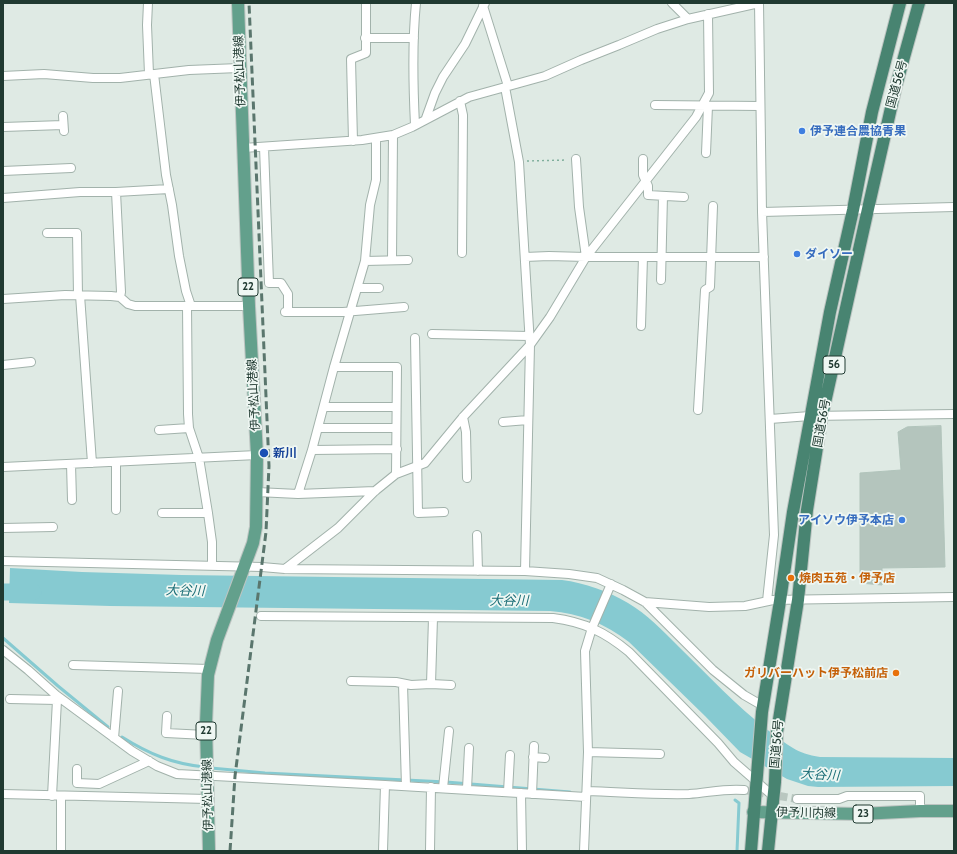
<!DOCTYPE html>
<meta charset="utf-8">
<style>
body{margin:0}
#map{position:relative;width:957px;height:854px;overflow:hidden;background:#dfeae4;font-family:Cabin,sans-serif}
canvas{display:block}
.frame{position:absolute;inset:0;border:4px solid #203a31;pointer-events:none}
</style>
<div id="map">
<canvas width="957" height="854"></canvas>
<div class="frame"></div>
</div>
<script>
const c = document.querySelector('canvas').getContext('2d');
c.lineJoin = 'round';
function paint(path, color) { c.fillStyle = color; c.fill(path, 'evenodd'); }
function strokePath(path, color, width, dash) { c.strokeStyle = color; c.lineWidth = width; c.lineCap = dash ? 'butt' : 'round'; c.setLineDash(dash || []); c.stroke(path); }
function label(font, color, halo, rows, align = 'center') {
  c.font = font + ' Cabin,"Noto Sans JP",sans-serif'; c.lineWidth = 3.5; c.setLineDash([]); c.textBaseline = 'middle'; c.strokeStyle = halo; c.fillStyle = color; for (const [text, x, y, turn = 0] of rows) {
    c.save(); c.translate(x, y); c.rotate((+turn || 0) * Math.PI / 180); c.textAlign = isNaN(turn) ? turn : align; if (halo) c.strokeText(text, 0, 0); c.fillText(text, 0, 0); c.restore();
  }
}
paint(new Path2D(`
 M10 568 82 572 182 575 562 580C585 583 608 591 628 603 647 614 663 631 678 646 708 675 736 706 769 731 787 744 797 754 820 757L954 758V786L818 787 808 786 787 779 740 752 705 716 629 642C605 624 580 613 550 611L110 606 9 603Z`), '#86cad1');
strokePath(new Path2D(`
 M3 638 58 686 108 727
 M122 737C149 754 173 764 205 767
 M211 768 265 773 446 782 570 792
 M735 800 739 803 737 851`), '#86cad1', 3);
strokePath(new Path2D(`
 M3 592H33`), '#86cad1', 17);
const building = new Path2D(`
 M941 426 945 567 882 568V585L860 583V473L901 470 898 432 907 427Z`);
paint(building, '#b4c5bd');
strokePath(building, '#b1c4bb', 1);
strokePath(new Path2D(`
 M744 790 797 799`), '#b9c7c0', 8, [8, 4]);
const minor = new Path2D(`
 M148 3 147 25 149 74
 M672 3 688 19
 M759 3 762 212 774 535 767 601
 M483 6 508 86
 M365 38H414
 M154 74 166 175 172 205 179 256 186 291 191 306
 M3 76 44 74 93 78H120L189 70 239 68
 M505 87 519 162 530 345 525 571
 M460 101 463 115 462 253
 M655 105 760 106
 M63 116 64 131
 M426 118 435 93 443 77 465 44 485 3
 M415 125C413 84 412 43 416 3
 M3 127 63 125
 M353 141 351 59 366 53V3
 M264 147 269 283H281L288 294V312
 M243 148 362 140 393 135 412 127 469 97 545 76 581 60 619 45 657 29 688 19 759 3
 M706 153 708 106
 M576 159 579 207 586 257
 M643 159V175L648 186V195L684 197
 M3 171 71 168
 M116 192 169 189
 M3 198 80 192H116L121 292 120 297
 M762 212 954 207
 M47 233H77L78 295
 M525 257 549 256 586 257H764
 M392 260 393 135
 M365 261 408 260
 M661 280 663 196
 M358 288H379
 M80 295 92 463
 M3 299 65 295 111 296 120 297 128 304 135 306H249
 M187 306 188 414 189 428 199 458 208 513 212 542V565
 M285 312H343L404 307
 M641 326 643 257
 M432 334 529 336
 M415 338 418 513 444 512
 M3 365 31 362
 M334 367H397L396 474
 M324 407H396
 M698 410 705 290 710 287 713 206
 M463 417 466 432 467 478
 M770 419 810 416 954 414
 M503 422 528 420
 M318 428H396
 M159 430 189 428
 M312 450 397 449
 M116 462V510
 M71 464 72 500
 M3 467 257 455
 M257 492 298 494 375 491
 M298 494 312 450 334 367 365 261 370 205 376 180V139
 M162 513H208
 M3 528 53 527
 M477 535 478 571
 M3 561 262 567 285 569 525 571 569 574 597 578 623 590 645 602 713 670 744 695 763 706
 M285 569 338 528 375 491 396 474 425 463 463 417 530 345 550 317 586 257 696 117 709 93 708 14
 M645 602 709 607 745 606 773 600 954 597
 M261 616 553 618C584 622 605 632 629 652L718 743 734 762 773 796
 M3 650 28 670 56 695 132 751 157 766 177 774 385 785 586 797
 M73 665 209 669
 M351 681 396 682 411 685 431 684 451 685
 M403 684 406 786
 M431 684 433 618
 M10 699 57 700 59 698
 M167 716 166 733 206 735
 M114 738 118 691
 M588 752 660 754
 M533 757 545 758
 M77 769V783L99 784 149 761
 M443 788 449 731
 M467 789 469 748
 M587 791C621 792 655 795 689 794 707 793 725 788 744 790
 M508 792 510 755
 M521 793 522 851
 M3 794 208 799
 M532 794 534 746
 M52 796 57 700
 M61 796V851
 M797 799H839L847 796H920V811
 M383 851 385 785
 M430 851 431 787
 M584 851 588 752 585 651 592 628 611 584`);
const primary = new Path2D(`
 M753 812 861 814 920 811H954
 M209 851 206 724 208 675 217 640 253 543 256 527 257 455 249 306 238 3`);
const trunk = new Path2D(`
 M751 851 762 712 780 601 793 512 830 312 853 210 872 112 900 3
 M768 851 775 782 777 732 798 600 807 510 822 416 868 209 896 86 919 3`);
strokePath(minor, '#a2b2ab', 10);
strokePath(primary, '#bcc4c1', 14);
strokePath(trunk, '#bcc4c1', 14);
strokePath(new Path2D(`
 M527 161 567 160`), '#7fae9c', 1.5, [2, 3]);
strokePath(minor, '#fff', 8);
strokePath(primary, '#63a08c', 12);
strokePath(trunk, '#488471', 12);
strokePath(new Path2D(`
 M230 851 235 776 266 532 269 466 249 3`), '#5a766d', 3, [8, 4]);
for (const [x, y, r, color] of [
 [802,131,4,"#3f7fe0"],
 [797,254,4,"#3f7fe0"],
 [264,453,5,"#1a4fb4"],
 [902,520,4,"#3f7fe0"],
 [791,578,4,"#e8710a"],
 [896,673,4,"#e8710a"]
]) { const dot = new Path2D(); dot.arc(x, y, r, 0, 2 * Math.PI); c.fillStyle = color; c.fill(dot); strokePath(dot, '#eff7f3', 1.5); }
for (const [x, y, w] of [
 [248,287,20],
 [834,365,22],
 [206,731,20],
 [863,814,20]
]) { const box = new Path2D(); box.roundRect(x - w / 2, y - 9, w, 18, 3); c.fillStyle = '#eff7f3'; c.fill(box); strokePath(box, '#203a31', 1); }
label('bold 11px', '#203a31', null, [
 ["22",248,287],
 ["56",834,365],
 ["22",206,731],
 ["23",863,814]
]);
label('12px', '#203a31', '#eff7f3', [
 ["伊予松山港線",240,71,-92],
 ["国道56号",897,84,-75],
 ["伊予松山港線",254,395,-93],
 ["国道56号",822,423,-80],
 ["国道56号",777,744,-85],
 ["伊予松山港線",208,795,-91],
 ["伊予川内線",806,813,1]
]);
label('bold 12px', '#366cbe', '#eff7f3', [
 ["伊予連合農協青果",810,131],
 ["ダイソー",805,254],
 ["アイソウ伊予本店",894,520,"right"]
], 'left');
label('bold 12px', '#164399', '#eff7f3', [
 ["新川",273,453]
], 'left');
label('bold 12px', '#c56008', '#eff7f3', [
 ["焼肉五苑・伊予店",799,578],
 ["ガリバーハット伊予松前店",888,673,"right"]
], 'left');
label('italic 13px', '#1a6d76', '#eff7f3', [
 ["大谷川",185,591,1],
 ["大谷川",509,601],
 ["大谷川",820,775,3]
]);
</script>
